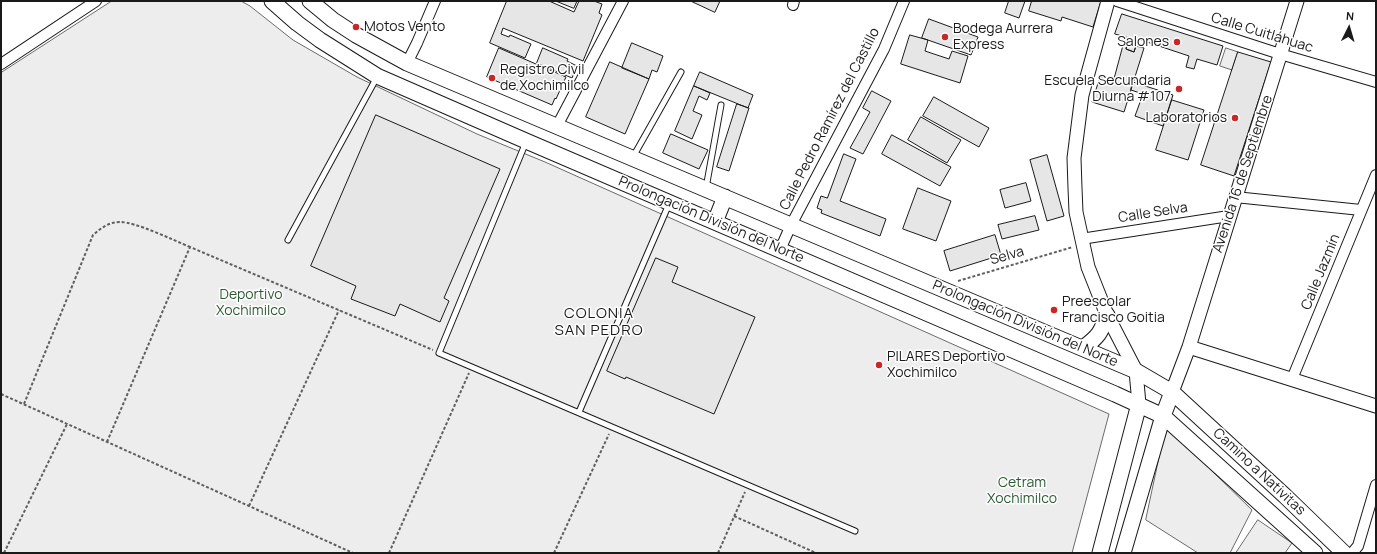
<!DOCTYPE html>
<meta charset="utf-8">
<style>
body{margin:0}
#map{position:relative;width:1377px;height:554px;overflow:hidden;background:#fff;font-family:Manrope,sans-serif}
canvas{display:block}
.frame{position:absolute;inset:0;border:2px solid #1a1a1a;pointer-events:none}
.north{position:absolute;left:1329px;top:8px;width:40px;height:40px;-webkit-text-stroke:3px #fff;paint-order:stroke;rotate:5deg;font-size:11px;font-weight:700;line-height:16px;text-align:center;color:#1a1a1a}
.north::after{content:'';display:block;margin:auto;width:14px;height:18px;background:#1a1a1a;clip-path:polygon(50% 0,100% 100%,50% 72%,0 100%)}
</style>
<div id="map">
<canvas width="1377" height="554"></canvas>
<div class="frame"></div>
<div class="north">N</div>
</div>
<script>
const c = document.querySelector('canvas').getContext('2d');
c.lineJoin = 'round';
function paint(path, color) { c.fillStyle = color; c.fill(path, 'evenodd'); }
function strokePath(path, color, width, dash) { c.strokeStyle = color; c.lineWidth = width; c.lineCap = dash ? 'butt' : 'round'; c.setLineDash(dash || []); c.stroke(path); }
function label(font, color, halo, rows, align = 'center') {
  c.font = font + ' Manrope,sans-serif'; c.lineWidth = 3; c.setLineDash([]); c.textBaseline = 'middle'; c.strokeStyle = halo; c.fillStyle = color; for (const [text, x, y, turn = 0] of rows) {
    c.save(); c.translate(x, y); c.rotate((+turn || 0) * Math.PI / 180); c.textAlign = isNaN(turn) ? turn : align; if (halo) c.strokeText(text, 0, 0); c.fillText(text, 0, 0); c.restore();
  }
}
const built = new Path2D(`
 M112 1H241L250 6 293 40 357 77 477 134 545 162 1109 414 1072 553H1V73Z
 M1226 48 1238 52 1232 70 1220 66Z
 M1166 426 1252 510 1230 553H1198L1146 520Z
 M1258 520 1292 543 1285 553H1236Z`);
paint(built, '#ededed');
strokePath(built, '#6a6a6a', 1);
const building = new Path2D(`
 M507 1H549L574 12 579 1H594L602 4 599 13 602 15 583 61 503 28 501 34 509 37 510 35 531 44 525 58 490 43Z
 M556 1H577L574 8Z
 M691 1H720L715 12Z
 M1009 1H1025L1019 18 1005 13Z
 M1032 1H1101L1093 27 1062 17 1061 21 1029 11Z
 M1122 14 1223 46 1217 65 1197 59 1194 69 1186 67 1189 56 1138 39 1134 52 1126 49 1129 38 1115 34Z
 M929 19 978 37 971 55 922 38Z
 M910 35 928 40 925 51 949 59 952 51 968 56 960 83 901 64Z
 M632 43 663 56 657 72 652 70 649 79 622 68Z
 M1124 43 1127 44 1126 49 1134 52 1136 46 1144 48 1124 112 1092 102 1100 77 1113 81Z
 M499 48 566 77 556 99 555 98 552 105 487 77Z
 M543 48 568 59 567 61 577 66 572 78 537 63Z
 M1238 52 1271 62 1234 176 1201 165Z
 M610 62 649 79 625 134 586 117Z
 M700 72 753 95 748 108 694 86Z
 M1133 82 1173 95 1163 126 1135 116 1143 94 1131 90Z
 M694 86 710 93 707 100 699 96 693 111 702 115 692 139 675 131Z
 M872 91 891 101 863 154 850 148 870 112 863 108Z
 M934 97 989 128 979 147 923 116Z
 M1172 100 1204 110 1188 160 1156 150Z
 M737 104 749 108 729 171 717 167Z
 M376 115 500 169 444 298 449 301 440 322 400 304 395 316 351 299 356 286 311 266Z
 M921 117 961 140 947 163 908 140Z
 M671 134 708 150 699 169 663 153Z
 M892 135 951 167 940 186 882 154Z
 M844 154 856 159 840 201 886 219 880 236 821 213 822 210 817 208 821 196 827 198Z
 M1047 155 1064 216 1047 221 1030 160Z
 M1026 183 1031 201 1005 208 1000 190Z
 M918 188 951 201 936 241 903 229Z
 M1035 216 1039 230 1002 239 998 225Z
 M995 235 1001 255 950 271 944 251Z
 M656 258 678 267 672 282 755 317 714 414 626 377 625 379 607 371Z`);
paint(building, '#e6e6e6');
strokePath(building, '#1a1a1a', 1);
const service = new Path2D(`
 M526 142 439 353 855 531
 M633 157 681 72
 M706 188 721 105
 M288 240 377 77
 M579 412 669 204`);
const minor = new Path2D(`
 M1117 1 1280 54 1376 82
 M793 5 794 1
 M407 63 417 43 435 1
 M1 64 96 1
 M557 126 623 1
 M1235 197 1361 210
 M1081 239 1229 216
 M780 250 791 225 884 49 904 1
 M1292 379 1376 175
 M1352 553 1358 546 1376 485`);
const tertiary = new Path2D(`
 M1108 1 1082 95 1074 158 1075 188 1076 212 1088 267 1107 315 1136 371 1139 404
 M1189 347 1376 406
 M1172 392 1189 347 1297 1`);
const secondary = new Path2D(`
 M272 1 297 23 320 40 377 76 526 141 1115 394 1163 416 1315 553
 M310 1 333 20 356 35 407 63 1136 371 1172 392 1285 496 1344 553
 M715 222 725 197
 M1083 348C1098 337 1101 333 1107 315
 M1100 553 1139 404
 M1123 553 1163 416 1172 392`);
strokePath(service, '#1a1a1a', 7);
strokePath(minor, '#1a1a1a', 12);
strokePath(tertiary, '#1a1a1a', 15);
strokePath(secondary, '#1a1a1a', 17);
strokePath(new Path2D(`
 M958 281 1073 247
 M1 394 353 553
 M24 404 93 235C101 228 109 222 120 222 136 222 173 240 190 247
 M107 442 190 247 433 350
 M249 506 339 310
 M734 516 816 553
 M4 553 67 424
 M389 553 469 373
 M554 553 609 434
 M718 553 745 492`), '#5f5f5f', 2, [3, 2]);
strokePath(service, '#fff', 5);
strokePath(minor, '#fff', 10);
strokePath(tertiary, '#fff', 13);
strokePath(secondary, '#fff', 15);
for (const [x, y, r, color] of [
 [356,27,4,"#c62828"],
 [945,37,4,"#c62828"],
 [1177,42,4,"#c62828"],
 [492,78,4,"#c62828"],
 [1179,89,4,"#c62828"],
 [1235,118,4,"#c62828"],
 [1054,310,4,"#c62828"],
 [879,365,4,"#c62828"]
]) { const dot = new Path2D(); dot.arc(x, y, r, 0, 2 * Math.PI); c.fillStyle = color; c.fill(dot); strokePath(dot, '#fff', 1.5); }
label('14px', '#1a1a1a', '#fff', [
 ["Motos Vento",364,27],
 ["Bodega Aurrera",953,29],
 ["Express",953,45],
 ["Salones",1169,42,"right"],
 ["Registro Civil",500,70],
 ["de Xochimilco",500,86],
 ["Escuela Secundaria",1171,81,"right"],
 ["Diurna #107",1171,97,"right"],
 ["Laboratorios",1227,118,"right"],
 ["Preescolar",1062,302],
 ["Francisco Goitia",1062,318],
 ["PILARES Deportivo",887,357],
 ["Xochimilco",887,373]
], 'left');
label('14px', '#1a1a1a', '#fff', [
 ["Calle Cuitláhuac",1262,33,17],
 ["Calle Pedro Ramírez del Castillo",830,119,-63],
 ["Avenida 16 de Septiembre",1243,174,-72],
 ["Calle Selva",1153,213,-9],
 ["Prolongación División del Norte",711,220,23],
 ["Selva",1007,256,-16],
 ["Calle Jazmín",1321,272,-68],
 ["Prolongación División del Norte",1025,324,23],
 ["Camino a Nativitas",1259,472,43]
]);
label('14px', '#2b5a34', '#fff', [
 ["Deportivo",251,295],
 ["Xochimilco",251,311],
 ["Cetram",1022,483],
 ["Xochimilco",1022,499]
]);
c.letterSpacing = '1px';
label('15px', '#1a1a1a', '#fff', [
 ["COLONIA",599,314],
 ["SAN PEDRO",599,331]
]);
c.letterSpacing = '0px';
</script>
